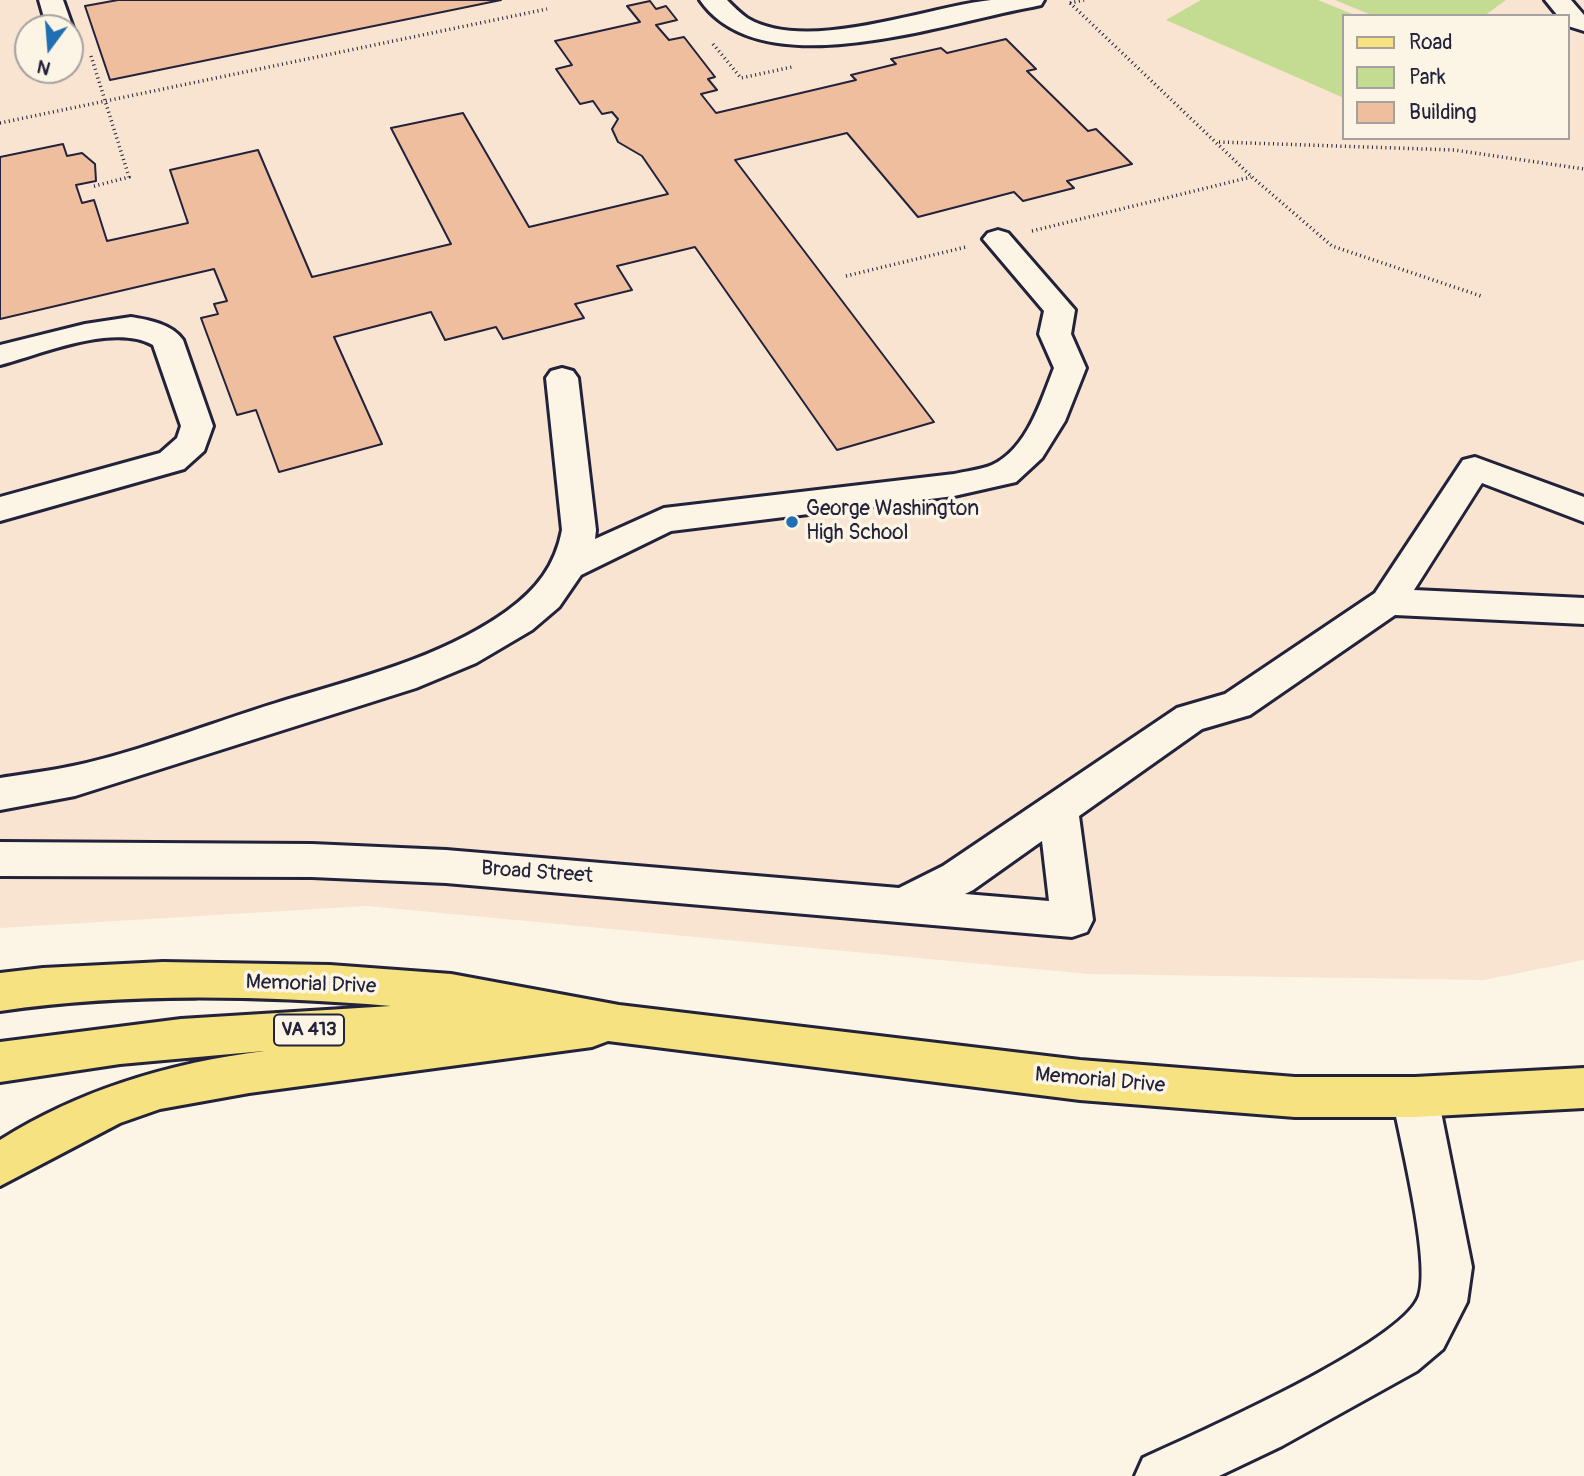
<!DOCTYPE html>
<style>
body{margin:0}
#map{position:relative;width:1584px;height:1476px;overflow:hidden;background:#fcf5e5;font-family:Pangolin,sans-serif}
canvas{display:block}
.legend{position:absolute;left:1342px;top:14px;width:228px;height:126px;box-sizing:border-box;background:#fcf5e5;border:2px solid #a5a1a1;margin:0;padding:9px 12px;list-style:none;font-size:21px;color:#22223b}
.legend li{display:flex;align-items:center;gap:14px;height:35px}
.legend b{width:35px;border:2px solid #a5a1a1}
.north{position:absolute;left:14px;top:14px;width:70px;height:70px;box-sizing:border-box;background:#fcf5e5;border:2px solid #a5a1a1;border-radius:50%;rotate:196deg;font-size:19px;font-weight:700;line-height:28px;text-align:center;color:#22223b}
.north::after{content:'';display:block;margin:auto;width:24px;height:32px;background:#1f6fb2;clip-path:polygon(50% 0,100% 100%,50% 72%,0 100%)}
</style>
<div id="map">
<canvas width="1584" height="1476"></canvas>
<ul class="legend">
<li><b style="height:9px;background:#f7e281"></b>Road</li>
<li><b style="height:19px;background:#c3dc92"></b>Park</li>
<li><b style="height:19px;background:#efbe9f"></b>Building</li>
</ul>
<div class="north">N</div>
</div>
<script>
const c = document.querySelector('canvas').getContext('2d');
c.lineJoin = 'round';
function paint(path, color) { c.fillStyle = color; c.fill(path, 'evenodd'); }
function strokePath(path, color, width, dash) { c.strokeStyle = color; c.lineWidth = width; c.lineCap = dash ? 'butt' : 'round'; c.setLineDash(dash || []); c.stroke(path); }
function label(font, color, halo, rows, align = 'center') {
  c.font = font + ' Pangolin,sans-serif'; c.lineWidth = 7; c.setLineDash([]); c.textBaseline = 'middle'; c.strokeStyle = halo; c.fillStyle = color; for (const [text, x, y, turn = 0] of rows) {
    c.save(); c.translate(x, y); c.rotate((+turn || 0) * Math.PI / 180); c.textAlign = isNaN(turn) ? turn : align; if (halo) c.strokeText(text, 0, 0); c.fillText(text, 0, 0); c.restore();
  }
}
paint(new Path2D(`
 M0 0H1584V960L1484 980 1088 974 367 906 0 928ZM1344 16H1568V138H1344ZM28 28H70V70H28Z`), '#f8e4d0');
paint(new Path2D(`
 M1201 0H1318L1357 16H1344V98L1166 20Z
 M1335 0H1506L1484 16H1374Z`), '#c3dc92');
const building = new Path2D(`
 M118 0H501L110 80 85 6Z
 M650 1 656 9 666 6 677 20 656 25 669 40 684 37 715 77 708 79 717 90 701 94 716 113 856 80 851 75 896 64 891 59 941 48 947 53 1006 39 1036 69 1027 71 1088 131 1096 129 1132 164 1067 181 1074 188 1023 201 1014 192 918 217 847 133 735 160 934 422 837 450 695 247 617 266 632 290 575 304 584 318 503 339 496 327 445 340 431 312 334 337 382 444 279 472 256 410 237 415 201 318 218 314 214 304 227 301 214 269 0 319V157L63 144 67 156 82 153 95 164 96 181 76 185 82 203 94 200 107 241 188 223 170 170 258 150 312 277 451 244 391 128 463 113 529 227 668 194 642 156 618 142 612 129 618 119 612 112 602 114 593 101 580 104 556 69 572 65 555 41 640 22 627 6Z`);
paint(building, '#efbe9f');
strokePath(building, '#22223b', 2);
const minor = new Path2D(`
 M39 0H63L73 28 70 32V28H47Z
 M700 0H727C733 6 740 13 747 18 807 54 926 7 991 0 1008 0 1027 0 1044 0L1041 5 1032 7C946 22 761 89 700 0Z
 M1545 0H1571L1584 15V31L1568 26V16H1558Z
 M998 230 1008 233 1075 310 1071 334 1086 368 1065 421 1042 458 1016 482 954 496 671 531 581 575 559 607 532 630 476 663 416 688 75 796 0 810V778C24 774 49 771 73 766 139 752 211 723 276 703 354 679 440 659 507 611 537 589 555 566 562 530L546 378 551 371 562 368 573 371 578 378 596 530 595 539 664 508 954 474C966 471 981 470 992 465 1027 449 1041 401 1054 368L1039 334 1044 311 983 239 988 233Z
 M131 317C149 320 172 324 183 340L213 426 204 451 184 469 0 521V497L160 453 177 438 181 426 153 345C113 323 42 354 0 365V345L85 324Z
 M1475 457 1584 497V522L1482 483 1414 590 1584 598V624L1395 615 1250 715 1202 729 1079 816 1093 920 1087 932 1072 937 446 883 312 877 0 876V842L312 844 446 850 899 888 943 866 1177 708 1225 694 1375 593 1463 460ZM1042 841 1049 901 965 894 973 890Z
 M1415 1077 1431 1083 1438 1097 1472 1267 1467 1302 1443 1349 1417 1371 1282 1446 1219 1476H1135L1143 1458C1195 1434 1403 1343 1419 1296 1431 1262 1400 1139 1392 1097L1399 1083Z`);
const major = new Path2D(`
 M163 962 330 965 451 974 619 1005 1080 1060 1295 1077H1415L1584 1068V1108L1415 1117H1295L1080 1100 608 1041 592 1047 249 1093 160 1109 120 1123 0 1186V1140C81 1089 170 1063 264 1051L120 1064 0 1082V1042L181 1019 391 1006C262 996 128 992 0 1011V973L43 968Z`);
strokePath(minor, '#22223b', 6);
strokePath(major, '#22223b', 6);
strokePath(new Path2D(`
 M1070 3 1252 177 1332 246 1481 296
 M1070 3 1084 0
 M713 44 741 78 792 67
 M91 56 129 177 91 187
 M0 123 547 9
 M1219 142 1454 150 1584 169
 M1032 231 1251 177
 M846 276 966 247`), '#22223b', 3.5, [1, 3.5]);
paint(minor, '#fcf5e5');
paint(major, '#f7e281');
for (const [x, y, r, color] of [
 [792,522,7,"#1f6fb2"]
]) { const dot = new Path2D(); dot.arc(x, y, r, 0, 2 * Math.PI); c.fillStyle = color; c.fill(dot); strokePath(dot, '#fcf5e5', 2.5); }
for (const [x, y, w] of [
 [309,1030,70]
]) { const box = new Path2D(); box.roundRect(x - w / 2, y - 15.5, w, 31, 5); c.fillStyle = '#fcf5e5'; c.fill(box); strokePath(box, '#22223b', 2); }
label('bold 19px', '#22223b', null, [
 ["VA 413",309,1030]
]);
label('21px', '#22223b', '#fcf5e5', [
 ["George Washington",806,510],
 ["High School",806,534]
], 'left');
label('21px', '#22223b', '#fcf5e5', [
 ["Broad Street",537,873,4],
 ["Memorial Drive",311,985,2],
 ["Memorial Drive",1100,1081,5]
]);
</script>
